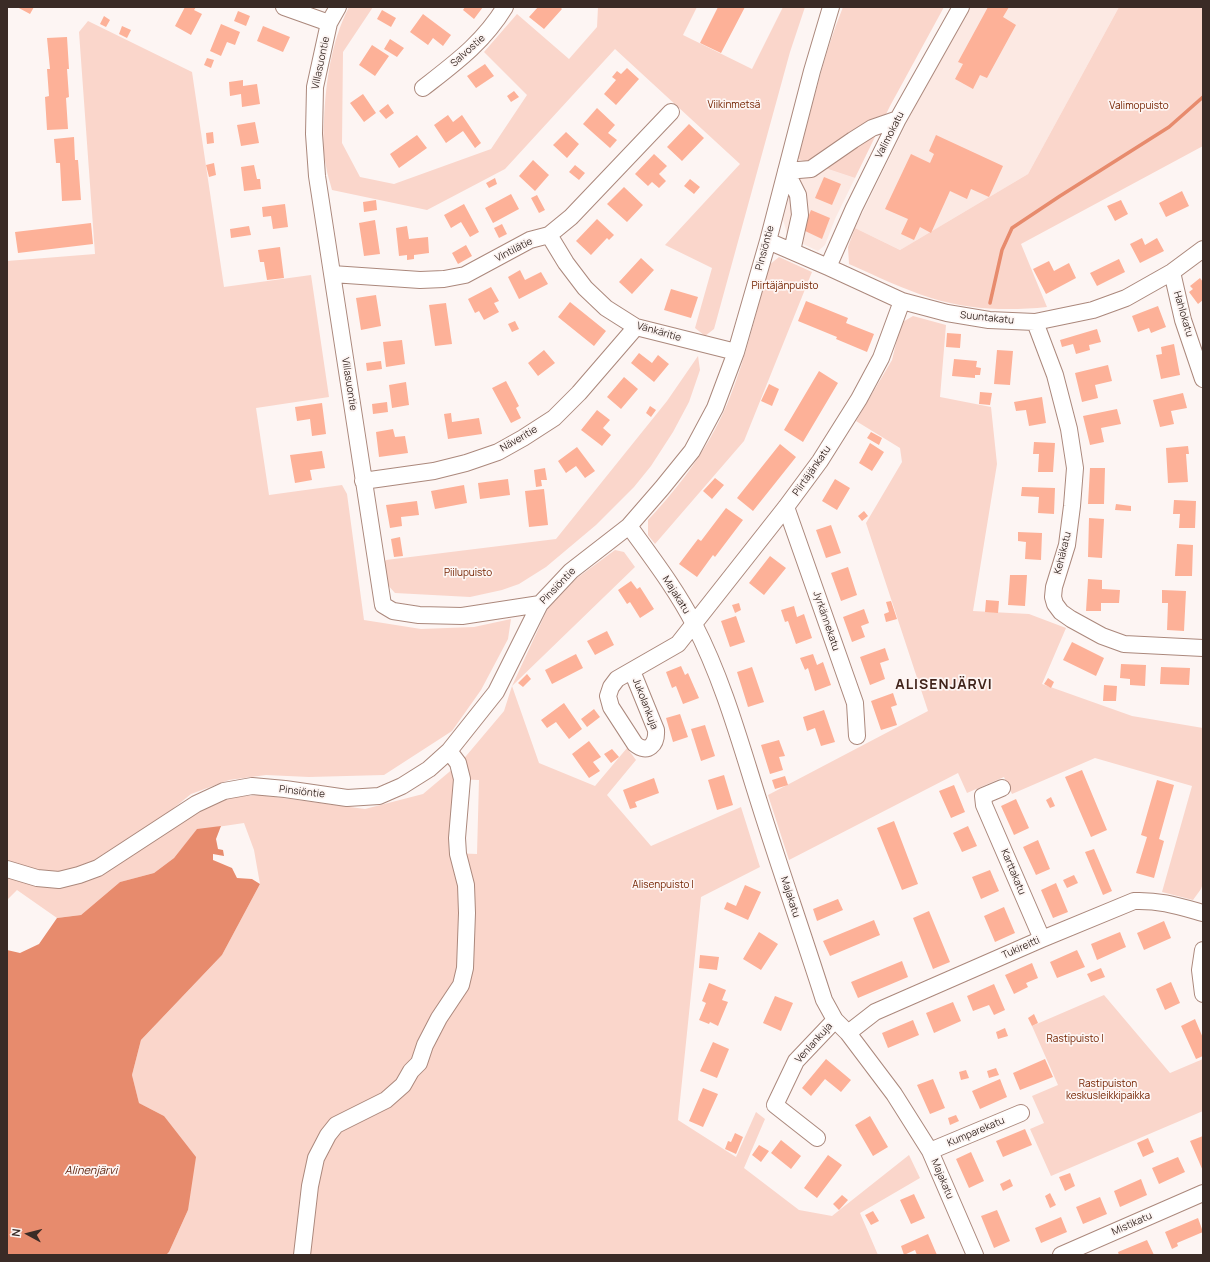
<!DOCTYPE html>
<meta charset="utf-8">
<style>
body{margin:0}
#map{position:relative;width:1210px;height:1262px;overflow:hidden;background:#fdf5f3;font-family:Manrope,sans-serif}
canvas{display:block}
.frame{position:absolute;inset:0;border:8px solid #3a2b26;pointer-events:none}
.north{position:absolute;left:8px;top:1214px;width:40px;height:40px;-webkit-text-stroke:3px #fdf5f3;paint-order:stroke;rotate:277deg;font-size:11px;font-weight:700;line-height:16px;text-align:center;color:#3a2b26}
.north::after{content:'';display:block;margin:auto;width:14px;height:18px;background:#3a2b26;clip-path:polygon(50% 0,100% 100%,50% 72%,0 100%)}
</style>
<div id="map">
<canvas width="1210" height="1262"></canvas>
<div class="frame"></div>
<div class="north">N</div>
</div>
<script>
const c = document.querySelector('canvas').getContext('2d');
c.lineJoin = 'round';
function paint(path, color) { c.fillStyle = color; c.fill(path, 'evenodd'); }
function strokePath(path, color, width, dash) { c.strokeStyle = color; c.lineWidth = width; c.lineCap = dash ? 'butt' : 'round'; c.setLineDash(dash || []); c.stroke(path); }
function label(font, color, halo, rows, align = 'center') {
  c.font = font + ' Manrope,sans-serif'; c.lineWidth = 3.5; c.setLineDash([]); c.textBaseline = 'middle'; c.strokeStyle = halo; c.fillStyle = color; for (const [text, x, y, turn = 0] of rows) {
    c.save(); c.translate(x, y); c.rotate((+turn || 0) * Math.PI / 180); c.textAlign = isNaN(turn) ? turn : align; if (halo) c.strokeText(text, 0, 0); c.fillText(text, 0, 0); c.restore();
  }
}
paint(new Path2D(`
 M969 7H1119L1028 174 900 250 855 228 910 116Z
 M798 159 855 178 835 219 825 245 818 251 788 237 783 220Z`), '#fce9e3');
paint(new Path2D(`
 M349 7H373L343 52 342 143 360 177 394 184 491 149 527 95 484 52 517 14 569 59 597 27 598 7H697L683 35 752 69 783 7H805L790 52 714 329 705 336 695 328 712 268 665 245 740 164 615 49 505 169 427 210 332 190C330 182 327 174 326 166 323 152 323 135 324 120 326 81 331 42 349 7Z
 M843 7H944L890 106 855 178 798 159C812 108 823 56 843 7Z
 M1119 7H1203V146L1021 244 1047 307C1008 311 969 310 931 298 903 289 876 276 849 264L848 247 855 228 900 250 1028 174Z
 M88 21 192 72 224 287 311 275 329 397 256 408 269 495 342 485 347 494 364 620 421 629 474 627 511 619 508 639 481 690 452 731 384 775 309 777 266 775 229 780 191 794 158 821 89 865 66 872 50 874 7 863V261L95 254 79 32Z
 M779 257 812 272 744 441 655 544 648 535V520C682 484 712 443 730 397 747 354 757 309 769 265Z
 M913 316 946 325 940 397 991 407 997 464 973 611 1029 614 1066 628 1042 684 1132 716 1203 728V883L1201 889 1193 900 1162 892 1192 786 1095 758 1012 794 1004 777 967 793 958 773 789 860 768 795 928 711 866 523 902 462 900 448 856 421 892 360 901 323Z
 M698 356 700 370 689 402 673 432 651 466 634 487 596 525 546 567 519 584 502 590 470 597 395 593 385 582 383 564 386 560 556 539 667 401Z
 M615 550 624 552 635 567 512 686 539 763 595 786 627 748 636 760 607 795 651 846 741 807 760 867 701 897 678 1120 736 1157 756 1112 765 1119 744 1168 799 1210 832 1216 909 1155 920 1178 860 1213 878 1255H166L169 1252 188 1210 164 1116 139 1103 132 1075 141 1040 222 955 260 884 254 850 244 823 197 830 174 858 154 873 120 882 81 915 57 918 17 890 7 900V876L50 886 66 887 93 878 198 810 233 797 260 795 365 809 423 794 461 762 504 711 512 686 548 608 577 578ZM453 779 479 780 477 854 451 853Z
 M1104 995 1170 1073 1203 1059V1111L1051 1176 1030 1129 1044 1123 1032 1096 1058 1085 1032 1026Z`), '#fad6cb');
paint(new Path2D(`
 M221 826 216 839 218 849 223 850 224 856 213 854V860L232 868 237 878 252 879 260 884 222 955 141 1040 132 1075 139 1103 164 1116 196 1157 188 1210 169 1252 166 1255H7V950L20 953 39 944 57 918 81 915 120 882 154 873 174 858 197 829Z`), '#e78b6d');
strokePath(new Path2D(`
 M990 303 1002 250 1012 228 1060 196 1169 127 1203 97`), '#e78b6d', 3.5);
paint(new Path2D(`
 M17 7H34L30 14Z
 M185 7H196L194 10 202 14 191 35 175 26Z
 M465 7H483L474 19 463 10Z
 M538 7H560L562 9 544 29 529 17Z
 M718 7H745L721 53 700 43Z
 M988 7H1009L1003 17 1016 25 987 78 980 75 973 89 955 79 963 64 958 62Z
 M382 10 396 18 391 27 377 19Z
 M238 11 250 16 246 26 234 21Z
 M423 14 451 35 443 46 433 38 428 45 410 32Z
 M104 16 110 20 106 27 100 24Z
 M221 24 240 32 235 45 227 42 221 56 210 51Z
 M122 26 131 30 127 38 119 34Z
 M263 26 290 37 283 52 257 41Z
 M67 37 69 69H67L69 97 66 98 68 129 47 130 45 97 49 96 47 69H50L47 38Z
 M390 39 404 48 397 57 384 49Z
 M372 45 389 56 375 76 359 65Z
 M207 58 214 60 211 68 204 65Z
 M485 64 494 76 476 88 467 76Z
 M627 68 639 79 616 105 604 94 616 80 612 77 617 71 621 74Z
 M243 80V86L257 84 260 104 242 107 241 94 230 96 229 82Z
 M514 91 519 97 511 102 507 96Z
 M363 94 376 113 364 122 350 103Z
 M388 104 394 113 386 119 379 111Z
 M597 108 615 125 608 133 617 140 610 148 583 124Z
 M448 115 453 122 462 115 481 143 475 148 463 131 446 143 434 125Z
 M255 122 259 143 241 146 237 125Z
 M689 124 704 138 682 161 667 147Z
 M213 132 214 143 207 144 206 133Z
 M566 132 579 144 567 158 553 145Z
 M417 135 427 148 399 168 390 154Z
 M936 135 1003 166 989 197 971 189 967 199 950 191 931 233 920 227 914 240 901 234 908 219 885 209 911 154 930 163 934 154 929 151Z
 M74 137 75 160H78L81 200 62 201 60 163H56L54 139Z
 M654 154 667 166 659 174 666 181 659 188 652 182 648 186 635 174Z
 M533 160 549 175 535 191 519 176Z
 M214 163 216 175 209 177 206 165Z
 M254 165 257 179H260L261 189 244 191 241 167Z
 M575 165 585 173 579 180 569 172Z
 M824 177 841 184 832 205 815 198Z
 M495 178 497 184 489 188 486 183Z
 M690 179 700 187 694 194 684 186Z
 M624 187 643 205 627 222 607 204Z
 M1182 191 1189 206 1166 217 1159 203Z
 M511 194 519 209 493 223 485 208Z
 M537 195 545 210 539 213 531 198Z
 M376 200 377 210 364 212 363 202Z
 M1121 200 1128 214 1115 221 1107 206Z
 M285 204 288 227 273 229 271 216 263 217 262 207Z
 M464 204 479 232 470 237 461 222 451 228 444 215Z
 M811 210 830 218 822 239 803 230Z
 M597 219 614 235 609 240 607 238 591 255 576 241Z
 M375 220 380 254 364 256 359 223Z
 M91 223 93 244 18 253 15 232Z
 M502 224 507 234 499 238 494 228Z
 M249 226 251 235 231 238 230 229Z
 M407 226 409 239 428 237 429 253 414 255V259L407 260V255L399 256 396 228Z
 M1142 238 1145 245 1157 238 1164 251 1140 263 1130 244Z
 M466 245 472 256 458 264 452 253Z
 M280 247 284 278 267 280 264 262H260L258 250Z
 M641 258 654 270 632 294 619 282Z
 M1119 259 1125 272 1097 286 1090 273Z
 M1049 261 1054 271 1069 263 1076 278 1046 294 1033 269Z
 M520 270 525 280 541 272 548 284 519 299 508 277Z
 M1200 278 1203 282V300L1198 304 1189 292 1193 289 1190 286Z
 M491 287 499 301 494 303 499 312 484 320 479 311 475 313 468 299Z
 M671 289 698 297 691 318 664 310Z
 M376 295 381 326 361 330 356 298Z
 M806 301 848 318 846 323 874 334 867 352 836 339 837 337 798 321Z
 M570 302 606 331 594 346 558 317Z
 M446 303 452 344 435 346 429 305Z
 M1158 306 1166 327 1151 333 1149 328 1138 332 1132 316Z
 M515 321 519 329 512 332 508 324Z
 M1097 329 1101 342 1089 345 1090 350 1076 354 1073 344 1062 347 1060 340Z
 M947 333 961 334 960 348 946 347Z
 M402 340 405 364 386 367 383 342Z
 M1174 344 1180 375 1161 379 1156 355 1162 354 1161 347Z
 M544 350 555 363 538 376 528 363Z
 M997 350 1013 351 1010 385 994 384Z
 M639 353 652 363 658 355 669 364 654 382 631 363Z
 M954 359 977 361 976 367 981 368 980 375H975V378L952 376Z
 M381 361 382 369 367 371 366 363Z
 M1108 365 1112 381 1095 385 1098 398 1082 402 1075 373Z
 M819 371 838 383 803 442 784 430Z
 M624 377 638 389 621 409 607 397Z
 M506 381 519 406 516 408 521 418 511 423 492 388Z
 M406 382 409 405 392 408 389 385Z
 M769 384 779 389 772 406 761 401Z
 M980 392 992 393 990 405 979 404Z
 M1183 393 1187 408 1171 411 1174 424 1160 427 1153 400Z
 M1042 397 1046 423 1029 426 1026 410 1016 411 1014 402Z
 M387 402 388 412 373 414 372 404Z
 M322 403 326 434 312 436 310 419 297 421 295 407Z
 M650 406 656 410 651 417 646 413Z
 M1117 409 1121 424 1101 428 1104 442 1090 445 1083 416Z
 M597 410 610 420 603 428 611 435 602 446 581 430Z
 M451 413 452 422 479 418 482 434 448 439 444 414Z
 M393 429 395 437 405 436 408 453 379 457 376 432Z
 M871 432 882 438 879 445 867 438Z
 M1034 442 1055 443 1053 472H1038L1039 454H1033Z
 M870 443 884 452 872 471 859 463Z
 M780 444 796 457 753 511 737 498Z
 M1188 446 1189 454H1186L1188 482 1168 483 1166 448Z
 M577 447 595 471 585 478 576 466 566 473 558 461Z
 M322 451 325 468 310 470 312 480 295 483 290 455Z
 M545 468 547 480H541L542 486 536 487 534 470Z
 M1090 468H1105L1104 504H1088Z
 M715 478 724 485 712 499 703 491Z
 M508 479 510 495 480 499 478 483Z
 M835 479 850 488 837 510 822 501Z
 M464 485 467 503 435 509 431 491Z
 M1022 487 1055 488 1054 514 1038 513 1039 497 1021 496Z
 M544 489 548 525 529 527 525 491Z
 M1174 500 1196 501 1195 528H1179L1180 514H1173Z
 M417 501 419 515 401 517 402 526 390 528 386 505Z
 M1116 504 1131 506V511L1115 510Z
 M726 508 743 520 715 557 713 555 697 577 679 564 698 539 701 541Z
 M864 511 868 516 862 521 858 516Z
 M1089 518 1104 519 1102 558 1088 557Z
 M831 525 841 553 826 558 816 530Z
 M1018 532 1042 533 1041 560 1025 559 1026 542 1018 541Z
 M400 537 403 556 394 557 391 539Z
 M1177 544 1193 545 1192 576H1175Z
 M770 556 786 568 764 595 749 583Z
 M848 567 857 595 841 601 831 573Z
 M1010 575H1027L1025 606 1008 605Z
 M1088 579 1102 580V589L1120 590 1119 603H1101V611H1086Z
 M631 581 637 589 640 587 654 609 640 618 630 602 627 604 618 590Z
 M1162 590 1186 591 1184 631 1167 630 1168 603H1162Z
 M986 600 999 601 998 613 985 612Z
 M891 601 897 619 886 622 884 614 889 612 886 602Z
 M739 603 741 610 735 613 732 605Z
 M794 606 797 617 804 614 812 638 796 644 788 621 785 622 781 610Z
 M864 609 869 623 861 626 865 637 852 642 843 617Z
 M736 616 745 642 730 647 721 621Z
 M607 631 614 645 595 655 587 641Z
 M1072 642 1104 658 1096 676 1063 660Z
 M885 648 889 660 880 663 885 679 870 685 860 657Z
 M576 654 583 668 552 684 545 670Z
 M813 654 817 665 823 662 831 685 815 691 808 668 805 670 800 658Z
 M1121 664 1146 665 1145 686 1130 685V679L1120 678Z
 M681 666 685 675 688 673 699 698 683 704 676 686 672 688 666 672Z
 M752 667 764 702 748 707 737 672Z
 M1161 667 1190 668 1189 685 1160 684Z
 M527 674 531 679 523 687 518 683Z
 M1048 678 1054 682 1051 688 1044 684Z
 M1104 685 1117 686 1116 701H1103Z
 M893 693 897 705 891 707 897 725 881 730 871 701Z
 M564 703 582 729 569 739 556 722 547 728 541 720Z
 M594 709 600 717 587 727 581 719Z
 M824 710 835 742 821 746 815 728 807 731 803 717Z
 M680 714 688 737 673 742 666 718Z
 M705 725 715 756 701 761 691 729Z
 M779 740 785 756 779 757 783 770 770 774 761 745Z
 M589 741 601 757 593 762 600 771 589 778 572 754Z
 M612 749 619 757 611 763 604 754Z
 M1082 770 1107 830 1091 837 1065 777Z
 M724 775 733 805 717 810 708 780Z
 M785 776 788 785 775 789 772 780Z
 M654 778 659 793 635 802 637 807 630 809 623 790Z
 M1157 780 1174 785 1159 839 1164 841 1154 878 1136 873 1147 837 1141 835Z
 M954 785 965 812 951 818 939 791Z
 M1051 797 1055 806 1050 808 1046 800Z
 M1016 799 1029 828 1014 835 1001 806Z
 M894 821 918 884 902 890 877 828Z
 M968 826 977 846 962 852 953 833Z
 M1038 840 1050 869 1036 875 1023 847Z
 M1094 849 1112 891 1103 895 1085 852Z
 M990 870 999 891 981 899 972 877Z
 M1074 875 1078 883 1067 888 1063 880Z
 M1056 883 1068 912 1053 918 1041 890Z
 M745 885 761 892 748 920 724 909 727 902 736 906Z
 M838 899 843 910 817 921 813 909Z
 M1004 907 1015 933 995 942 984 916Z
 M929 911 950 962 933 969 913 918Z
 M874 920 880 935 830 956 823 941Z
 M1164 921 1171 938 1144 950 1137 933Z
 M759 932 778 944 761 970 743 959Z
 M1120 932 1126 947 1097 960 1091 944Z
 M1077 950 1085 967 1057 978 1050 962Z
 M700 955 719 957 717 970 699 968Z
 M902 961 908 977 858 998 851 982Z
 M1032 963 1038 978 1026 983 1028 987 1014 994 1005 975Z
 M1101 968 1105 977 1091 982 1087 974Z
 M1171 982 1180 1003 1165 1010 1156 989Z
 M709 983 726 990 722 1000 728 1002 718 1026 710 1022 709 1024 699 1020 706 1003 702 1001Z
 M994 984 1005 1010 994 1015 989 1005 973 1011 967 996Z
 M775 996 793 1003 781 1031 763 1023Z
 M953 1002 961 1021 934 1033 926 1013Z
 M1034 1014 1038 1023 1032 1026 1028 1018Z
 M1195 1019 1203 1038V1056L1196 1059 1181 1026Z
 M913 1020 919 1035 888 1048 882 1033Z
 M1005 1028 1008 1036 998 1039 996 1032Z
 M713 1042 729 1049 717 1078 700 1071Z
 M826 1059 851 1080 841 1092 825 1079 811 1096 802 1088Z
 M1045 1059 1053 1077 1020 1090 1013 1073Z
 M996 1068 999 1075 989 1078 987 1071Z
 M966 1070 969 1078 961 1080 959 1072Z
 M933 1079 945 1108 930 1114 917 1085Z
 M1000 1079 1007 1097 980 1109 972 1091Z
 M703 1088 718 1094 703 1127 689 1121Z
 M956 1115 959 1121 950 1125 948 1118Z
 M870 1116 888 1147 873 1156 855 1125Z
 M1025 1129 1032 1145 1003 1157 996 1141Z
 M735 1133 743 1137 736 1154 725 1149 728 1141 731 1142Z
 M1203 1136V1171L1190 1141Z
 M1148 1138 1154 1152 1143 1157 1137 1143Z
 M781 1140 801 1156 791 1169 771 1153Z
 M759 1145 769 1151 761 1162 752 1155Z
 M971 1152 984 1181 969 1188 956 1159Z
 M828 1155 842 1165 817 1198 804 1188Z
 M1178 1157 1185 1172 1159 1184 1152 1168Z
 M1070 1173 1075 1186 1065 1191 1059 1177Z
 M1010 1179 1013 1186 1003 1191 1000 1184Z
 M1141 1179 1147 1195 1120 1207 1114 1191Z
 M1050 1193 1056 1205 1050 1208 1045 1196Z
 M914 1194 925 1218 911 1224 900 1200Z
 M842 1195 848 1200 839 1210 833 1204Z
 M1100 1197 1107 1214 1083 1224 1076 1207Z
 M997 1210 1010 1241 994 1248 981 1216Z
 M873 1211 879 1221 871 1225 865 1215Z
 M1061 1217 1067 1232 1041 1243 1035 1228Z
 M1198 1218 1203 1232 1177 1243 1178 1246 1172 1249 1165 1232Z
 M928 1234 937 1255H917L915 1250 904 1255 901 1246Z
 M1147 1240 1154 1255H1119L1118 1252Z`), '#fdb198');
const minor = new Path2D(`
 M284 7 329 23
 M338 7 329 23 315 87 314 134 317 176 383 605 393 611 419 615 462 616 540 604
 M423 88C455 63 483 43 505 7
 M549 235 566 263 585 288 606 308 636 327 736 352
 M768 241 828 267 902 301 947 313 989 320 1035 322 1093 310 1126 298 1172 272 1203 249
 M792 251 800 215 798 195 786 171 811 169 853 140 872 128 898 119
 M828 267 854 208 898 119 961 7
 M1172 272 1183 320 1203 379
 M332 274 420 280 444 279 465 275 530 240 549 235 571 217 671 112
 M1035 322 1055 375 1069 429 1075 468 1072 506 1067 545 1054 587 1053 597 1055 604 1061 612 1071 619 1102 636 1124 644 1203 648
 M363 481 434 471 466 463 498 452 523 438 554 418 579 393 636 327
 M786 507 855 703 857 736
 M629 526C652 558 676 589 694 624 723 680 740 742 759 802 780 869 803 934 824 1000L835 1020 848 1033 894 1094 930 1151 975 1255
 M632 671 656 730C657 744 648 755 635 744L611 707 608 696 611 687 617 679 678 644 786 507 820 461 859 399 881 358 902 301
 M1002 788 983 796 984 805 1042 939
 M7 869 37 878 59 880 79 875 98 868 196 804 224 791 252 786 285 789 347 798 379 796 402 786 429 769 449 751 496 692 540 604 571 571 629 526 662 488 692 451 715 408 736 352 768 241 812 71 831 7
 M1203 950 1200 970 1203 994
 M848 1033 875 1012 1042 939 1134 901C1160 900 1178 906 1203 913
 M817 1138 775 1105 796 1061 835 1020
 M930 1151 1021 1113
 M302 1255 310 1186 316 1158 328 1135 336 1125 386 1100 403 1085 411 1071 419 1063 425 1045 439 1018 461 985 465 968 467 913 466 885 458 854 457 838 462 779 458 763 449 751
 M1061 1255 1203 1193`);
strokePath(minor, '#ab887c', 18);
strokePath(minor, '#fff', 16);
label('10px', '#3a2b26', '#fdf5f3', [
 ["Salvostie",468,51,-42],
 ["Villasuontie",321,63,-78],
 ["Valimokatu",890,135,-63],
 ["Pinsiöntie",765,248,-75],
 ["Vintilätie",514,250,-27],
 ["Hahlokatu",1183,314,74],
 ["Suuntakatu",987,318,6],
 ["Vänkäritie",659,332,16],
 ["Villasuontie",349,384,81],
 ["Näveritie",519,439,-30],
 ["Piirtäjänkatu",812,471,-55],
 ["Kehäkatu",1063,553,-76],
 ["Pinsiöntie",558,586,-46],
 ["Majakatu",676,595,58],
 ["Jyrkännekatu",826,621,71],
 ["Jukolankuja",645,704,69],
 ["Pinsiöntie",302,792,7],
 ["Karttakatu",1013,872,67],
 ["Majakatu",790,897,72],
 ["Tukireitti",1021,948,-24],
 ["Venlankuja",814,1043,-48],
 ["Kumparekatu",976,1132,-23],
 ["Majakatu",942,1179,67],
 ["Mistikatu",1132,1224,-24]
]);
label('10px', '#742301', '#fdf5f3', [
 ["Viikinmetsä",734,105],
 ["Valimopuisto",1139,106],
 ["Piirtäjänpuisto",785,286],
 ["Piilupuisto",468,573],
 ["Alisenpuisto I",663,885],
 ["Rastipuisto I",1075,1039],
 ["Rastipuiston",1108,1084],
 ["keskusleikkipaikka",1108,1096]
]);
label('italic 11px', '#5f2510', '#fdf5f3', [
 ["Alinenjärvi",91,1171]
]);
c.letterSpacing = '1px';
label('bold 14px', '#40231a', '#fdf5f3', [
 ["ALISENJÄRVI",944,685]
]);
c.letterSpacing = '0px';
</script>
